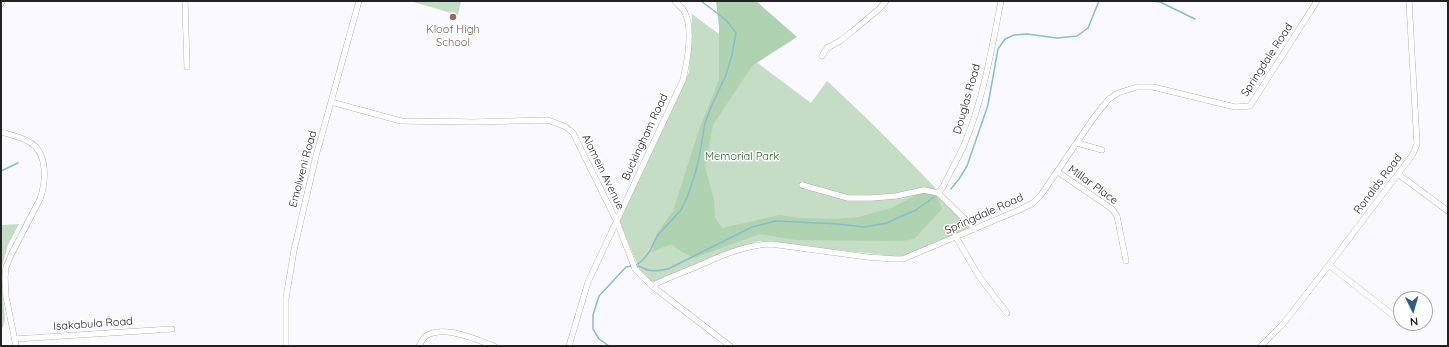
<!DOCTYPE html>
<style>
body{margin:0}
#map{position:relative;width:1449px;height:347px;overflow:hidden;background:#f9f9ff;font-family:Quicksand,sans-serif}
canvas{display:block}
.frame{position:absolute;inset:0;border:2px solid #222225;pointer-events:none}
.north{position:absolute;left:1393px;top:291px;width:40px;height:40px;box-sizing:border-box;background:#fff;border:1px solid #a7a7a8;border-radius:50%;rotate:175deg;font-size:11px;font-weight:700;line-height:16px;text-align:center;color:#222225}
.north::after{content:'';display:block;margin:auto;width:14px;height:18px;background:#30607f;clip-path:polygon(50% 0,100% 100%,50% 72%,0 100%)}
</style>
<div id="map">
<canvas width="1449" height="347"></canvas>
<div class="frame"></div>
<div class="north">N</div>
</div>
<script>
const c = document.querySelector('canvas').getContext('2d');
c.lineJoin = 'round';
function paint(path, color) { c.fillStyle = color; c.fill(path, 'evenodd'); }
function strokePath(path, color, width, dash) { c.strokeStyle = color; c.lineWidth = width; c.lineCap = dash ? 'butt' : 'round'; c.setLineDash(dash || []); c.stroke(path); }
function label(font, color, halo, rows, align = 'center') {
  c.font = font + ' Quicksand,sans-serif'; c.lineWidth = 3; c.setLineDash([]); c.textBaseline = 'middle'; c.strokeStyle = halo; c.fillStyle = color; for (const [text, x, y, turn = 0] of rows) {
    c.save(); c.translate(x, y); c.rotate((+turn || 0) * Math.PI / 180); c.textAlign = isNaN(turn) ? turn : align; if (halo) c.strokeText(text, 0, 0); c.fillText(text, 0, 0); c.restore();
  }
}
paint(new Path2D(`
 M410 1H461L458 15Z
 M692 14 811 103 827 81C877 127 925 176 972 227L901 257 758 241 658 281 650 282 644 280 619 221 689 72Z
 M19 224 8 245 1 270 5 319 3 327 1 329V225Z`), '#c4ddc4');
paint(new Path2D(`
 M716 1H756L797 37 752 66 713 125 705 167 714 200 715 218 722 228 780 215 801 218 837 219 859 217 891 208 923 192 936 194 942 209 914 239 902 241 796 240 760 234 694 258 681 251 671 244 652 252 657 233 673 211 699 130 719 80V27Z`), '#afd2b0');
strokePath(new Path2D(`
 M1152 1 1160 2 1195 19
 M1 171 18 163
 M951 189 959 179 967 166 988 105 998 49 1005 39 1014 35 1027 34 1057 38 1077 36 1088 28 1099 1
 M636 265 642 261 650 251 657 236 681 210 688 195 695 174 700 153 705 123 711 107 726 75 732 55 736 33 726 20 701 1
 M636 266C641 266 644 269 648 270 655 272 662 270 668 269L752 227 776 221 838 224 864 227 887 223 900 217 916 210 934 197
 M609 346 599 339 593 329V315L599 296 626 267 633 266`), '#88bdce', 1.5);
const minor = new Path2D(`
 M185 1 187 67
 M1 4 2 1
 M822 56 827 48 840 41 854 30 879 9 886 1
 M331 102 401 121 474 122 548 120 566 127 573 133 617 222 635 269 652 286 730 346
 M1 132C11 135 22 137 31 143 48 154 46 182 40 199L12 253 6 267 5 277 6 297 16 346
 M1077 143 1102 150
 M1058 172 1112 209 1117 216 1126 261
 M1398 174 1448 211
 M802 185 848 198H871L896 196 924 190 938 193
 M975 229 938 193 943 187C950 171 960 156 966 140 984 96 992 47 1001 1
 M956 237 978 275 1007 313
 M1329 265 1399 320
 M652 286C665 279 678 274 691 269 717 258 742 245 771 244L867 257 894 259H903L1019 210 1033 203 1041 195 1095 116 1109 99 1118 93 1137 87H1153L1235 107 1250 106 1317 1
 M15 339 172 329
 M286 346V298L294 250 316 156 359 1
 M419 346C421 343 423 338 426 336 443 324 477 340 494 346
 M569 346 588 282 683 80C687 63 693 30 685 13 683 8 678 5 675 1
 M1261 346 1283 324 1329 265 1413 154 1417 144 1409 1`);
strokePath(minor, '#8e8e95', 6);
strokePath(minor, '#fff', 5.5);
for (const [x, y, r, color] of [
 [453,17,4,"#8d6e63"]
]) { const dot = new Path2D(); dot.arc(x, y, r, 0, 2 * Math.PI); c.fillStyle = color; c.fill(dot); strokePath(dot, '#fff', 1.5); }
label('11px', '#785e54', '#fff', [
 ["Kloof High",453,30],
 ["School",453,43]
]);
label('11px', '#222225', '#fff', [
 ["Springdale Road",1267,60,-57],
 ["Douglas Road",967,99,-74],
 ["Buckingham Road",645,137,-65],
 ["Emolweni Road",303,169,-75],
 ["Alamein Avenue",603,172,64],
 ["Ronalds Road",1378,184,-53],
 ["Millar Place",1093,185,36],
 ["Springdale Road",984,214,-24],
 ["Isakabula Road",93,324,-4]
]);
label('11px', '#2c5e31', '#fff', [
 ["Memorial Park",742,157]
]);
</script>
